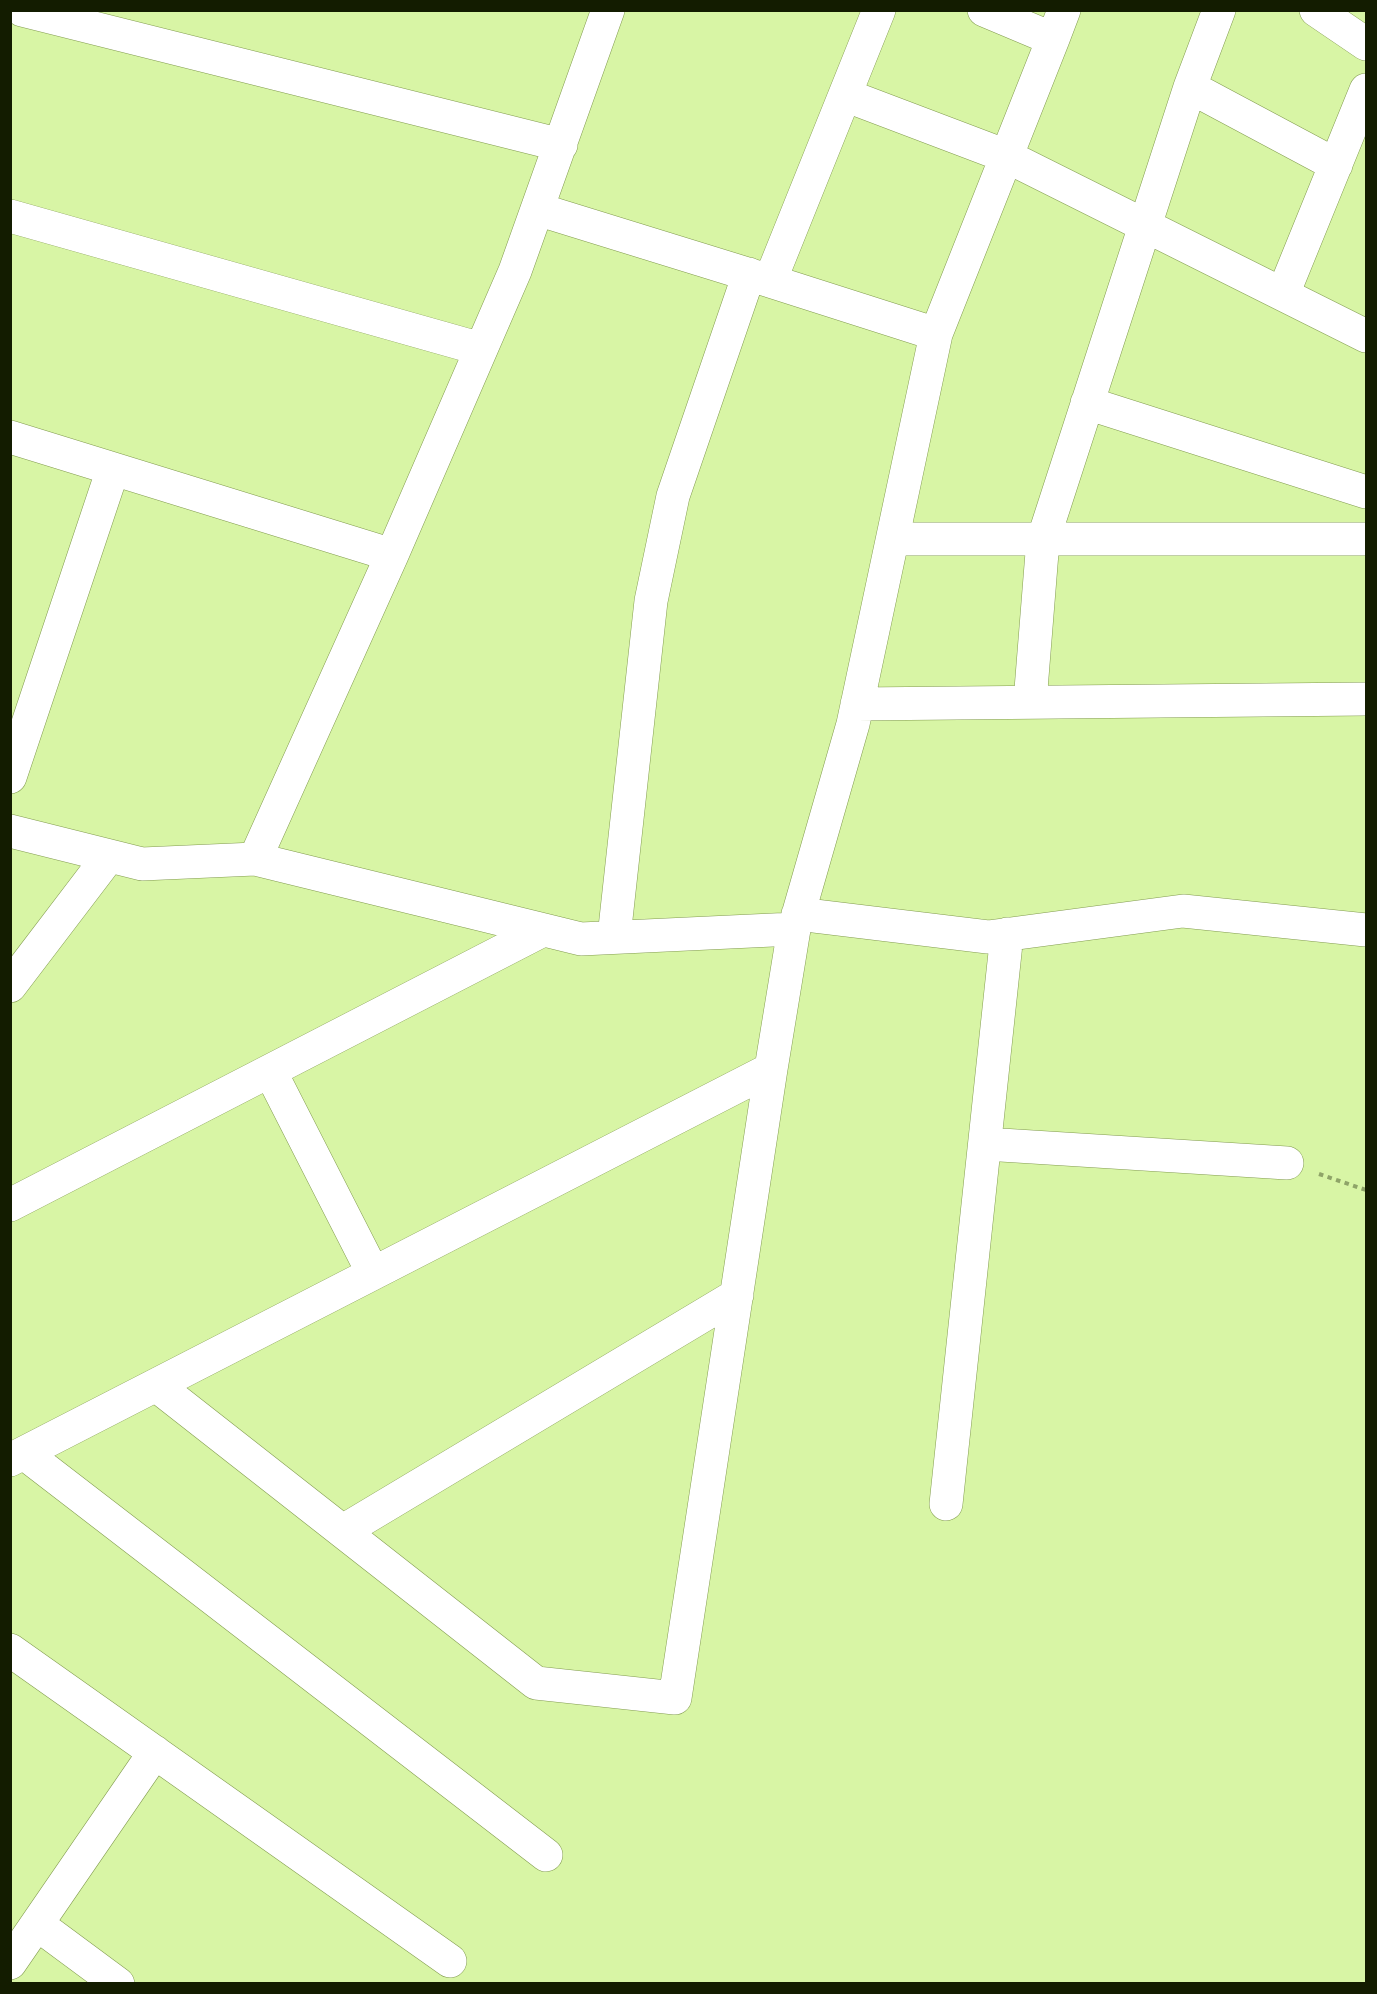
<!DOCTYPE html>
<style>
body{margin:0}
#map{position:relative;width:1377px;height:1994px;overflow:hidden;background:#d8f5a5;font-family:Commissioner,sans-serif}
canvas{display:block}
.frame{position:absolute;inset:0;border:12px solid #131c00;pointer-events:none}
</style>
<div id="map">
<canvas width="1377" height="1994"></canvas>
<div class="frame"></div>
</div>
<script>
const c = document.querySelector('canvas').getContext('2d');
c.lineJoin = 'round';
function strokePath(path, color, width, dash) { c.strokeStyle = color; c.lineWidth = width; c.lineCap = dash ? 'butt' : 'round'; c.setLineDash(dash || []); c.stroke(path); }
const street = new Path2D(`
 M22 10 561 145
 M879 10 770 281 936 334
 M984 10 1053 39 1064 10
 M1219 10 1190 87 1336 165
 M1316 10 1366 44
 M845 95 1006 156 1366 336
 M537 209 770 281
 M10 216 481 349
 M1283 294 1366 90
 M1087 403 1366 492
 M10 437 392 555
 M893 539H1366
 M1030 702 1043 540 1190 87
 M857 704 1366 699
 M10 777 113 469
 M10 831 142 864 255 859 581 939 794 929 853 724 936 334 1053 39
 M255 859 392 555 515 271 608 10
 M798 914 988 937 1183 911 1366 930
 M614 937 651 601 673 496 749 274
 M10 986 109 856
 M270 1071 373 1273
 M985 1144 1287 1163
 M10 1205 543 930
 M156 1385 536 1683 675 1698 771 1069
 M24 1453 546 1855
 M10 1460 771 1069 794 929
 M946 1504 1007 934
 M343 1531 737 1295
 M10 1650 450 1961
 M37 1924 118 1984
 M10 1963 155 1752`);
strokePath(street, '#839c50', 34);
strokePath(new Path2D(`
 M1319 1174 1366 1190`), '#8fa468', 4, [4.5, 4.5]);
strokePath(street, '#fff', 33);
</script>
